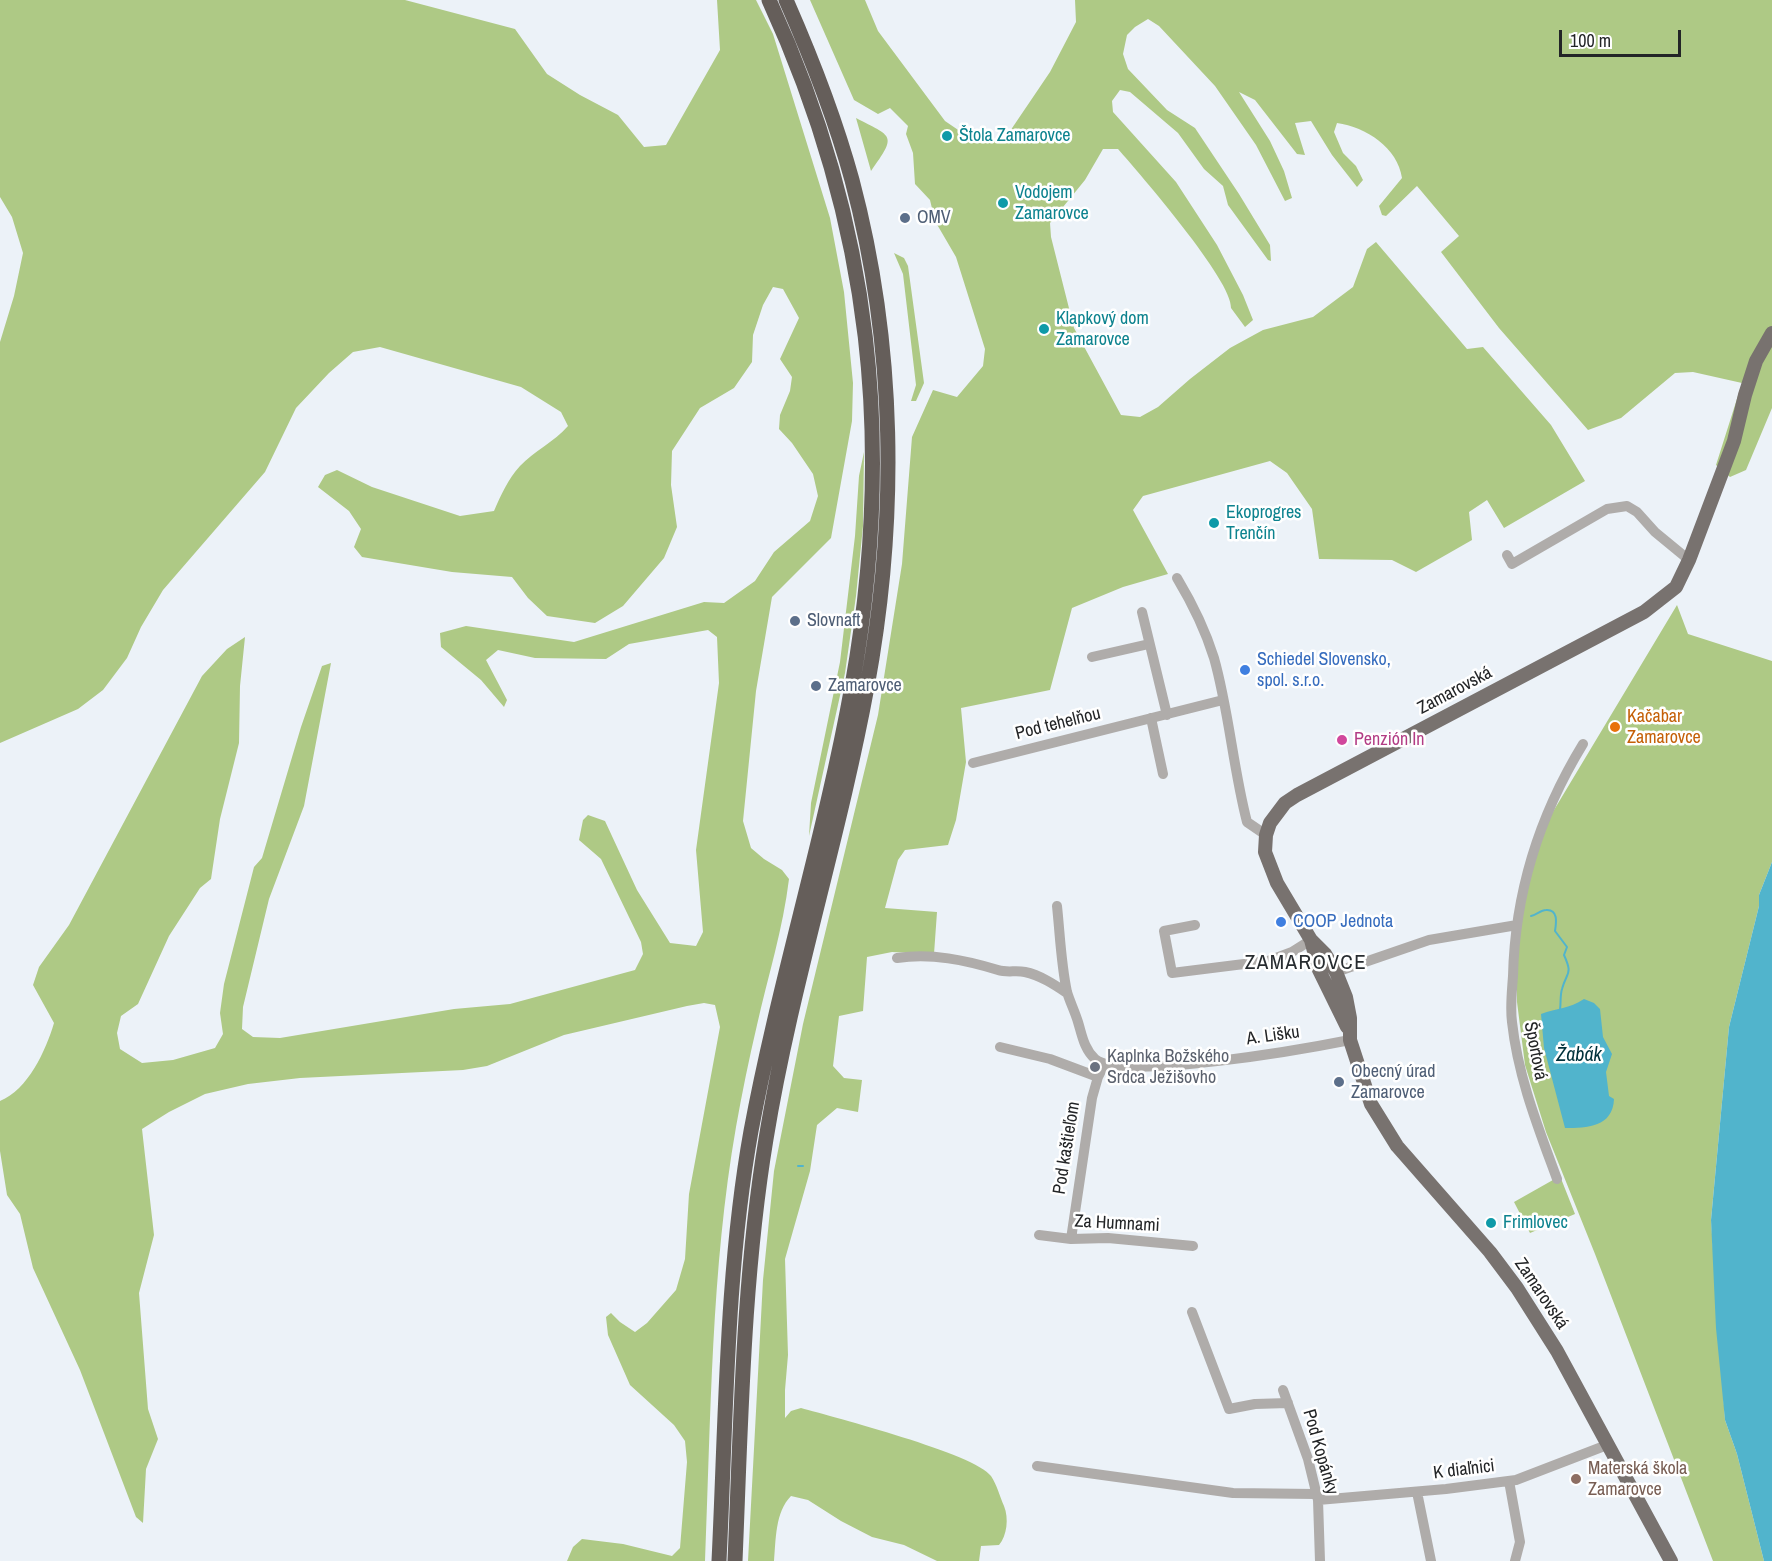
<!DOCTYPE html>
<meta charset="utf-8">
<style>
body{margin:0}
#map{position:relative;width:1772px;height:1561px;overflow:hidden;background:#ecf2f8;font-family:"Archivo Narrow",sans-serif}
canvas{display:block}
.scale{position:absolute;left:1559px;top:30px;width:122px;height:27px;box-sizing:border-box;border:3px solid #232527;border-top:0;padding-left:8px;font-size:18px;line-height:21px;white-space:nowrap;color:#232527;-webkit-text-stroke:4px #fff;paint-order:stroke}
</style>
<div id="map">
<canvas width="1772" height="1561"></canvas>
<div class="scale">100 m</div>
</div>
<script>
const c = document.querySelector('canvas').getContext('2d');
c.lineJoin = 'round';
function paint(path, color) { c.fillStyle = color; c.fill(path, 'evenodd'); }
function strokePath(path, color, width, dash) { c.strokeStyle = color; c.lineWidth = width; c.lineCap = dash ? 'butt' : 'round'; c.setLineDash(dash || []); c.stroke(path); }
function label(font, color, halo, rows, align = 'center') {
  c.font = font + ' "Archivo Narrow",sans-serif'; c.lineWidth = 5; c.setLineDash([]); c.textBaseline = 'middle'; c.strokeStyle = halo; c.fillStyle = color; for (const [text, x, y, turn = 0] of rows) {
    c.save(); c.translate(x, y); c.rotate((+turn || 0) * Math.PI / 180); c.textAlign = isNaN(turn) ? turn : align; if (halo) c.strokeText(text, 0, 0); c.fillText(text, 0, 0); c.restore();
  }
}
paint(new Path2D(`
 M0 0H405L515 29 547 74 580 95 618 115 644 147 666 145 720 50 717 0H756L773 34 830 218 844 292 853 383 852 421 831 538 772 597 756 691 743 821 751 848 764 859 782 870 789 879C783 929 768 976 757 1025 749 1059 742 1093 736 1127 711 1270 711 1416 705 1561H567L573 1547 582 1539 623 1544 672 1556 680 1548 687 1462 685 1441 674 1425 630 1385 608 1335 606 1317 611 1313 620 1322 635 1332 647 1323 676 1290 685 1259 689 1194 720 1027 715 1005 704 1003 687 1006 564 1035 487 1066 463 1070 300 1078 248 1084 205 1094 169 1112 142 1129 154 1235 139 1293 148 1409 158 1439 146 1469 143 1523 136 1517 80 1370 33 1268 20 1214 7 1195 0 1151V1101C28 1090 46 1050 54 1023L33 985 39 967 69 925 202 676 227 649 245 637 240 686 239 743 220 819 211 879 200 888 169 936 138 1004 121 1016 117 1033 120 1049 142 1063 173 1060 215 1048 223 1034 220 1013 224 984 254 867 262 858 301 727 322 666 331 663 304 806 269 899 243 1007 242 1029 253 1037 280 1038 454 1009 510 1004 635 970 643 954 641 942 601 859 579 840 583 820 588 815 605 821 637 890 670 943 696 946 703 932 696 850 719 683 717 637 708 630 629 644 606 659 535 658 498 650 486 660 507 700 504 707 481 680 441 647 440 633 466 626 574 642 704 602 724 603 755 581 774 552 810 521 818 496 813 474 792 443 779 429 780 415 790 391 792 377 780 359 799 318 783 289 773 287 763 305 753 335 752 362 734 388 700 408 672 451 671 485 677 527 664 558 623 606 595 623 547 616 528 598 512 577 452 572 362 557 354 547 361 529 349 511 318 487 325 475 337 470 372 487 460 516 494 511C501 495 508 479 520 466 534 451 554 442 568 426L561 412 521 387 380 347 353 352 329 373 296 408 265 472 163 590 141 627 127 658 103 690 78 709 0 743V342L14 296 23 253 12 217 0 197Z
 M810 0H865L878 31 945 121 970 138 1004 140 1050 72 1076 22 1075 0H1772V408L1746 470 1730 477 1716 465 1742 383 1693 372 1675 373 1621 418 1588 430 1499 328 1441 252 1459 236 1417 186 1386 216 1382 215 1379 206 1402 178C1398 148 1366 127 1337 123L1334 132 1343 153 1356 166 1363 180 1357 187 1332 155 1311 121 1295 123 1305 155 1297 154 1255 100 1239 92 1270 141 1284 171 1292 198 1285 201 1256 145 1215 86 1159 26 1148 19 1135 27 1127 35 1123 54 1128 69 1167 110 1195 128 1239 194 1270 245 1271 261 1268 260 1228 205 1223 186 1204 169 1178 133 1130 92 1120 90 1112 101 1113 112 1176 182 1217 245 1243 295 1253 320 1245 327 1231 308C1233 281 1139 173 1118 149H1103L1085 180 1050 223 1051 237 1074 328 1121 415 1140 417 1158 407 1190 379 1230 348 1263 330 1313 317 1353 287 1367 249 1376 242 1467 349 1483 347 1551 425 1585 481 1504 528 1487 500 1469 512 1472 540 1416 572 1392 560 1319 559 1312 509 1287 473 1270 461 1143 496 1133 510 1168 574 1123 587 1072 608 1050 690 961 708 966 762 956 820 948 845 905 850 898 860 885 908 937 912 934 954 892 952 867 957 863 1011 839 1016 833 1066 844 1078 862 1080 858 1112 837 1108 817 1125 810 1171 785 1259 788 1355 785 1390V1418L791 1411 801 1408C833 1417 976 1454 991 1476 997 1485 1000 1497 1004 1506 1009 1518 1007 1536 999 1545L981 1546 979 1561H937L904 1545 872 1537 841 1521 808 1500 791 1496C775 1512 776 1540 774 1561H748L763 1280 774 1171 803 1024 878 715 902 564 912 437 933 390 957 397 983 366 985 349 956 257 935 221 930 200 915 184 913 153 906 134 908 126 890 108 878 114 854 100Z
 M856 118C892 137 898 134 871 171Z
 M894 253 904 258 908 266 924 383 916 401H911L916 385 903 274Z
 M864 452 863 526 856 596 845 673 809 836 811 803 840 662 855 536 859 476Z
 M1677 605 1688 634 1772 661V862L1759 895V906L1729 1027 1711 1220 1725 1420 1737 1454 1764 1561H1713L1595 1254 1546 1132 1525 1065 1517 1002V945L1520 902 1542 830Z
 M1560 1176 1575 1214 1530 1233 1514 1202Z`), '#aec985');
paint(new Path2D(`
 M1772 862V1561H1764L1737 1454 1725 1420 1716 1328 1711 1220 1729 1027 1759 906V895Z
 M1584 999 1594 1003 1600 1009 1603 1037 1612 1054 1606 1072 1609 1096 1614 1099C1613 1127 1587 1128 1565 1128L1544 1048 1541 1014C1557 1008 1569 1009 1584 999Z`), '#51b4cc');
strokePath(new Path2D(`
 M1531 916C1536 915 1541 910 1546 910 1559 909 1556 924 1555 931L1567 947 1564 955C1573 975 1567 971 1562 989 1560 995 1561 1003 1560 1010
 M798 1166H803`), '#51b4cc', 2);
strokePath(new Path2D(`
 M1507 555 1512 564 1607 509 1627 506 1637 512 1655 532 1689 560
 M1177 578C1192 603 1205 629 1214 658 1229 711 1233 768 1247 822L1266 835
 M1142 612 1167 715
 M1092 657 1149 644
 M1151 718 1163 774
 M973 763 1223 700
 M1057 906C1060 934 1061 964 1067 992 1070 1002 1075 1012 1078 1022 1082 1035 1084 1049 1095 1059 1121 1082 1310 1048 1350 1040
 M1195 925 1164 931 1172 973 1268 961 1292 952 1311 940
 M897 958C932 953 965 960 998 970 1007 973 1016 970 1025 972 1040 975 1055 985 1067 993
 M1336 972 1429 940 1517 925
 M1000 1047 1050 1059 1098 1077
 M1557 1179C1538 1127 1518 1077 1512 1022 1510 1007 1512 991 1513 976 1515 891 1539 816 1583 744
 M1039 1235 1071 1239 1108 1238 1193 1246
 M1071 1239 1092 1098 1098 1077 1104 1065
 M1192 1312 1229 1409 1255 1404 1288 1403
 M1283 1390 1308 1459 1318 1500 1320 1561
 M1037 1466 1233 1493 1315 1494
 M1509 1481 1520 1542 1515 1561
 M1417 1492 1431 1561
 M1318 1500 1446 1489 1516 1480 1607 1445`), '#afacaa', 10);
strokePath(new Path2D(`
 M1311 940 1319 970 1347 1027
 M1671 1561 1557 1351 1517 1288 1490 1252 1397 1146 1371 1104 1350 1040V1018L1346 997 1336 972 1325 954 1311 940 1277 883 1265 852 1266 835 1270 823 1285 803 1297 795 1644 612 1676 587 1689 560 1734 441 1745 395 1756 361 1772 333`), '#78726f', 14);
strokePath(new Path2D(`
 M719 1561C726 1420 726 1270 751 1131 779 981 825 836 852 686 895 445 872 224 769 0
 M735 1561C741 1420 743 1278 766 1139 791 986 839 839 867 687 898 519 896 346 852 180 835 118 812 59 786 0`), '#655e5a', 15);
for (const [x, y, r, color] of [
 [947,136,6,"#0f9aa8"],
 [1003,203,6,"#0f9aa8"],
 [905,218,6,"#5c6f8a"],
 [1044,329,6,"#0f9aa8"],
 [1214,523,6,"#0f9aa8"],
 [795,621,6,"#5c6f8a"],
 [1245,670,6,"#3f7fe0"],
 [816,686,6,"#5c6f8a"],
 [1615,727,6,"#e8710a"],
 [1342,740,6,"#d1479c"],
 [1281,922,6,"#3f7fe0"],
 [1095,1067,6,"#6b7280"],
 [1339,1082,6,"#5c6f8a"],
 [1491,1223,6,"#0f9aa8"],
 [1576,1479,6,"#8d6e63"]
]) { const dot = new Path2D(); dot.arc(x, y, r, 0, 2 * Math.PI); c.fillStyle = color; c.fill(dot); strokePath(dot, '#fff', 2); }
label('18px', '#0d838f', '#fff', [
 ["Štola Zamarovce",959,136],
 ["Vodojem",1015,193],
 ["Zamarovce",1015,214],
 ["Klapkový dom",1056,319],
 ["Zamarovce",1056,340],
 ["Ekoprogres",1226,513],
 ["Trenčín",1226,534],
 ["Frimlovec",1503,1223]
], 'left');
label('18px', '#4e5e75', '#fff', [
 ["OMV",917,218],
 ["Slovnaft",807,621],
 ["Zamarovce",828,686],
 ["Obecný úrad",1351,1072],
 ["Zamarovce",1351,1093]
], 'left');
label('18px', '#366cbe', '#fff', [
 ["Schiedel Slovensko,",1257,660],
 ["spol. s.r.o.",1257,681],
 ["COOP Jednota",1293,922]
], 'left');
label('18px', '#232527', '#fff', [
 ["Zamarovská",1455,691,-28],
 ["Pod tehelňou",1058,724,-14],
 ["A. Lišku",1273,1036,-8],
 ["Športová",1535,1051,79],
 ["Pod kaštieľom",1067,1148,-81],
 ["Za Humnami",1117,1224,3],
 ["Zamarovská",1541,1294,56],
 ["Pod Kopánky",1320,1452,74],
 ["K diaľnici",1464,1470,-7]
]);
label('18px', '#c56008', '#fff', [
 ["Kačabar",1627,717],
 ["Zamarovce",1627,738]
], 'left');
label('18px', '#b23c85', '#fff', [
 ["Penzión In",1354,740]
], 'left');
label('18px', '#5b616d', '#fff', [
 ["Kaplnka Božského",1107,1057],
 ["Srdca Ježišovho",1107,1078]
], 'left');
label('18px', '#785e54', '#fff', [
 ["Materská škola",1588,1469],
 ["Zamarovce",1588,1490]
], 'left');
label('italic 20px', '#00313b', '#fff', [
 ["Žabák",1579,1056]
]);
c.letterSpacing = '1.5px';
label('21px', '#272c30', '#fff', [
 ["ZAMAROVCE",1306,963]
]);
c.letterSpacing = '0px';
</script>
